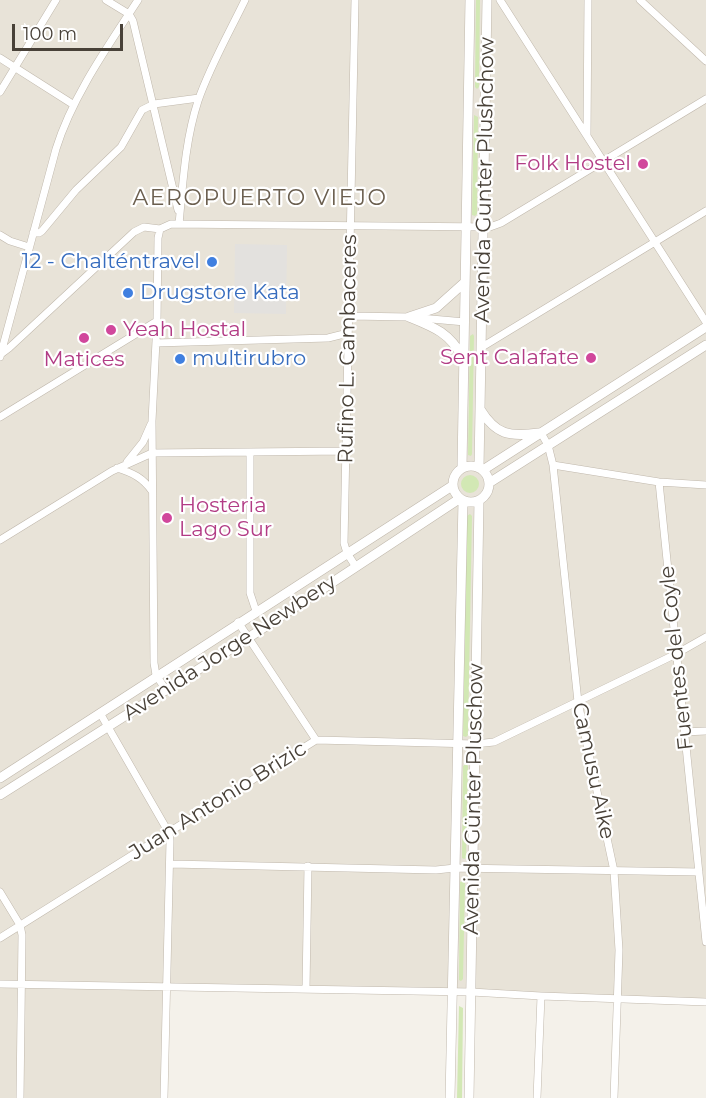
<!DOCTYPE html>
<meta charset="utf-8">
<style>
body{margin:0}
#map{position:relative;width:706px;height:1098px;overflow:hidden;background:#f4f1ea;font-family:Montserrat,sans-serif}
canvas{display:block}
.scale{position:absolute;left:12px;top:24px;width:111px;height:27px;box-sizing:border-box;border:3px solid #484138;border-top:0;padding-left:8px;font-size:18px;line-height:21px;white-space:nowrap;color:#484138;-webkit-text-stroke:4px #fff;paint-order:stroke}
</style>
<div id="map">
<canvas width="706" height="1098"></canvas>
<div class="scale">100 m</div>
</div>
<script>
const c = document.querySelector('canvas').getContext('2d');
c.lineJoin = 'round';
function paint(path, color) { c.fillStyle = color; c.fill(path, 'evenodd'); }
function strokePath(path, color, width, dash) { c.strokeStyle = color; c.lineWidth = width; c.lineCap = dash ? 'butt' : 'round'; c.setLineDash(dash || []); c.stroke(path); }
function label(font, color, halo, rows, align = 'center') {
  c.font = font + ' Montserrat,sans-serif'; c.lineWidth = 4.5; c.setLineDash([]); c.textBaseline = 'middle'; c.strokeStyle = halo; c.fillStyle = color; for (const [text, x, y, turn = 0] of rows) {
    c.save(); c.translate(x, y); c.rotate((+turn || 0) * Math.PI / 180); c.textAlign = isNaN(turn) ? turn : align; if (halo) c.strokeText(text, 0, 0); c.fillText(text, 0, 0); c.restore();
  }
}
paint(new Path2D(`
 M0 0H706V1002L166 987 164 1098H0Z`), '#e8e3d8');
paint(new Path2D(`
 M476 0H480L479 87 477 89 475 87Z
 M474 115 478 117 477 214 475 216 472 215Z
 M473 334 474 336 472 454 471 456 468 455 470 336Z
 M461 484a9 9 0 1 1 18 0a9 9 0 1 1-18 0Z
 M470 514 472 516 468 735 466 737 463 736 467 516Z
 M466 764 468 766 466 858 464 859 462 858 463 766Z
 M463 881 465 883 463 979 461 981 459 980 460 882Z
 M459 1006 463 1008 462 1098H457Z`), '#d2e8b4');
paint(new Path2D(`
 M235 244 287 245 286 314 234 313Z`), '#e3e1de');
const minor = new Path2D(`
 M106 0 129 14 133 21 178 210
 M355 0 344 543 347 553 356 567
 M500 0 706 322
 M640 0 706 61
 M0 58 74 105
 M0 92 56 0
 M587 135 588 0
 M179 224C183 183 185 141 198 101 210 66 229 33 245 0
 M160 229 171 224 490 227 501 223 706 99
 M160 229 158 238 157 321 152 421 154 663 156 675 166 690
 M33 233H39L42 231 76 190 121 147 142 110 154 104 199 98
 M0 235 10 241 29 247
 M350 316 409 317 465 322
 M156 343 328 338 348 333
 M482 347 706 211
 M1 354 9 348 134 232 144 227 160 229
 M0 357 56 149C72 97 108 46 138 0
 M0 417 157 321
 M541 433 548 445 553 465 578 702 614 871 619 950 614 1098
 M250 452V593L256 611
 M127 462 143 442 151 424
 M553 465 659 482 706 485
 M117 468C133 473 143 478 152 491
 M659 482 706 942
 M0 540 112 471 152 453 346 451
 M238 622 316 740
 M100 713 169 833 170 841 164 1098
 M684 732 706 731
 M171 864 436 870 455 868 699 872
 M0 892 20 925 22 935 20 1098
 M0 938 316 740 475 744 494 742 676 654 706 637
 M0 984 471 992 541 996 706 1002
 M306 989 308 866
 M537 1098 541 996`);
const tertiary = new Path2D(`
 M463 358C450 333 434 327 409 317L436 308 465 282
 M480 409C496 435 509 437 539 433
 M453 484a18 18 0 1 1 36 0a18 18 0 1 1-36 0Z
 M462 467 470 0
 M479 468 487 0
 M483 470 706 327
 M489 483 706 345
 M0 778 452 486
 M0 795 248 638 459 499
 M450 1098 463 501
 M469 1098 479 500`);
strokePath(minor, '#c0b8ac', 8);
strokePath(tertiary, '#c0b8ac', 10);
strokePath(minor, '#fff', 7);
strokePath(tertiary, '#fff', 9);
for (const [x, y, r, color] of [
 [643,164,6,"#d1479c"],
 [212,262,6,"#3f7fe0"],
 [128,293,6,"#3f7fe0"],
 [111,330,6,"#d1479c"],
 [84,338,6,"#d1479c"],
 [591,358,6,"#d1479c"],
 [180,359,6,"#3f7fe0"],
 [167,518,6,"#d1479c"]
]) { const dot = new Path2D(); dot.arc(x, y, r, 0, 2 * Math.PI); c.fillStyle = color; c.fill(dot); strokePath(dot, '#fff', 2); }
label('21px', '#b23c85', '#fff', [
 ["Folk Hostel",631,164],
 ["Yeah Hostal",123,330,"left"],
 ["Sent Calafate",579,358],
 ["Matices",84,360,"center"],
 ["Hosteria",179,506,"left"],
 ["Lago Sur",179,530,"left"]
], 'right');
label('21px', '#484138', '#fff', [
 ["Avenida Gunter Plushchow",485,180,-89],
 ["Rufino L. Cambaceres",348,349,-89],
 ["Avenida Jorge Newbery",230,648,-33],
 ["Fuentes del Coyle",677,658,-96],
 ["Camusu Aike",593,771,78],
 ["Avenida Günter Pluschow",474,799,-89],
 ["Juan Antonio Brizic",218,801,-32]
]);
label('21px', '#366cbe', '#fff', [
 ["12 - Chalténtravel",200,262,"right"],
 ["Drugstore Kata",140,293],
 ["multirubro",192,359]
], 'left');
c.letterSpacing = '1.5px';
label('22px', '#6b5f4f', '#fff', [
 ["AEROPUERTO VIEJO",260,199]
]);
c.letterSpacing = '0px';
</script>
